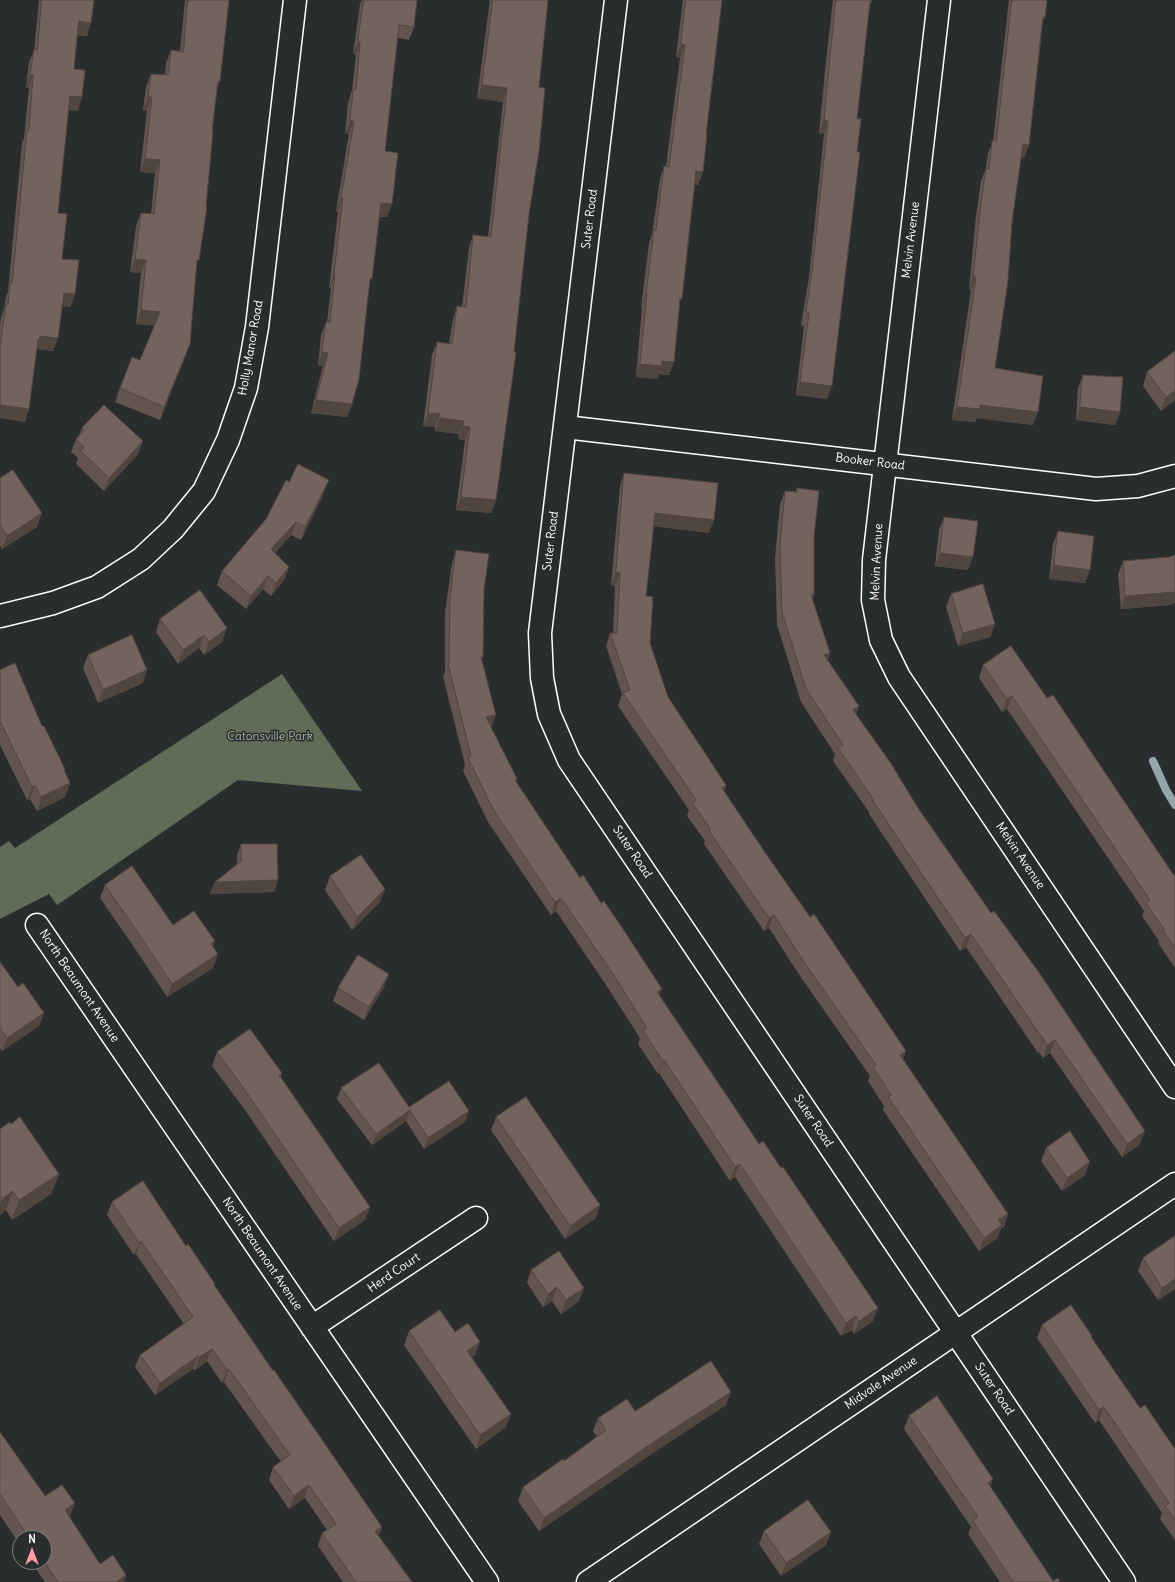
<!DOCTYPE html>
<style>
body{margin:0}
#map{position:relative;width:1175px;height:1582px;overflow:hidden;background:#2a2d2e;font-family:Delius,sans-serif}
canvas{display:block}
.north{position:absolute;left:12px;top:1530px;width:40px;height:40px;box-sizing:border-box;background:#2a2d2e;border:1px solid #7f8182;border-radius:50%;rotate:0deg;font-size:11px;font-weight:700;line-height:16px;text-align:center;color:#fff}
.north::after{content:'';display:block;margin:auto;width:14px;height:18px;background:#ff9aa2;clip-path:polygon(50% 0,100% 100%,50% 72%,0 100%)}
</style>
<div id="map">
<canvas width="1175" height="1582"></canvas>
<div class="north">N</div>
</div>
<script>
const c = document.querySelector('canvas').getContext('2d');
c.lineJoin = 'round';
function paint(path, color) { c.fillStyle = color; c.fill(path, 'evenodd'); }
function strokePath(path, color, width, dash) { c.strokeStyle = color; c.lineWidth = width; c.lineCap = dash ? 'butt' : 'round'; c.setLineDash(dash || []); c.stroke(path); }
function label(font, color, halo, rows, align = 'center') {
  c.font = font + ' Delius,sans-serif'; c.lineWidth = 3; c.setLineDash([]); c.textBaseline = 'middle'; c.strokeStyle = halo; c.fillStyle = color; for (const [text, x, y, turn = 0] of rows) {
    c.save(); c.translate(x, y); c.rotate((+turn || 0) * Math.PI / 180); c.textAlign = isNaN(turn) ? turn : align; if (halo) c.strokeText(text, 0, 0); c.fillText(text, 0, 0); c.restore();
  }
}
paint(new Path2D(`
 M282 674 362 791 238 780 57 905 49 894 0 919V847L9 841 15 848Z`), '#5f6d56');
strokePath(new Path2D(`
 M1153 761 1166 790 1175 805`), '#94a6a9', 8);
const minor = new Path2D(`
 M616 0 540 633 542 678 549 714 569 760 1124 1582
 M939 0 874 560 873 600 881 640 899 677 1175 1087
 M565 427 1096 489 1138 486 1175 476
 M0 616 53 603 97 587 141 559 173 529 204 491 228 440 246 388 257 327 295 0
 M37 925 487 1582
 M312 1327 476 1218
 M588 1582 1175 1184`);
strokePath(minor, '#fff', 25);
strokePath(minor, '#2a2d2e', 22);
paint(new Path2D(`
 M39 0H94L87 36 77 35 74 69 78 111 68 110 58 213 62 259 75 294 70 307 62 306 58 338 53 351 37 349 29 409 25 422 0 418V325L1 317 4 308 6 297 8 292 22 143 24 138 29 88H26L29 62 34 51Z
 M185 0H229L217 90 196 267 190 344 160 420 115 402 120 388 140 360 155 325 136 324 141 273 130 272 136 226 141 213 151 214 155 173 140 172 147 111 143 110 146 87 151 74 165 75 166 63 171 50 180 51Z
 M362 0H417L414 27 409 40 398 38 385 151 387 217H379L352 404 347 417 311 413 323 366H318L321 335 326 322H327L331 288H329L338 212 336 211 349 134H345L348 103 352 90 356 55 353 54 360 4Z
 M490 0H548L539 87 529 214 496 500 491 513 456 510 465 440 458 439 459 434 435 431V427L423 426 432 355 437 342 449 344 453 319 457 306H462L469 248 473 235 488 237 503 102 477 98Z
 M683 0H722L698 185 695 184 680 304 674 362 669 375 659 374 657 379 636 377 642 307H641L649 243 652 234 660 179 664 166H666L680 58 676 57Z
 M833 0H872L869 9 857 119V152L832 386 827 399 796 395 804 326 801 325 809 277 824 134 819 133 825 70Z
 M1009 0H1047L1042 26 1024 158 1021 157 1012 222 995 368 1033 425 977 418 975 422 952 420 971 290 969 289 976 216 981 181 986 168 988 153 993 141Z
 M1175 351V400L1161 411 1143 386 1147 372Z
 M1083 375 1120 412 1115 425 1076 420 1078 388Z
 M82 428 143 441 138 454 104 491 76 464 78 458 71 452 76 439 79 436Z
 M624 473 709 533 654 526 646 596 650 643 668 697 726 785 724 792 764 851 810 917 906 1051 903 1059 1008 1214 1004 1227 1001 1229 997 1238 979 1251 883 1110 884 1106 868 1081 870 1076 798 973 769 928 764 931 704 844 705 841 687 816 689 810 618 706 622 694 606 646 610 633H613L615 586 611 585 620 486Z
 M0 478 37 527 2 549 0 545Z
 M797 488 814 536V595L812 599 830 653 828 661 859 706 856 714 918 808 1140 1144 1122 1157 1050 1053 1043 1058 1039 1052 1038 1053 966 947 960 951 869 814V812L833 761 835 754 801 702 777 625 775 558 780 504 785 491 796 492Z
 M324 493 301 540 291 535 275 553 289 567 284 580 271 596 263 589 246 609 217 585 222 571Z
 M944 517 968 570 935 566 939 530Z
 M1058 531 1090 570 1085 583 1049 579 1053 544Z
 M456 550 484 590 483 657 481 660 491 728 517 779 516 782 660 996 873 1321 854 1334 852 1330 841 1336 735 1177 730 1181 659 1073 658 1074 638 1044 640 1038 608 988 556 911 551 915 488 822 463 771 465 765 443 677 445 672V612L452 563Z
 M1175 555V603L1170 605 1121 609 1118 574 1123 561 1169 557Z
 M951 594 995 624 990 637 958 646 946 607Z
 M160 619 222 642 204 655 199 648 178 664 156 632Z
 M88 655 143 683 98 703 83 668Z
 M983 665 1047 698 1175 877V968L1158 943 1159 941 1142 916 1144 911 1007 709 1002 712 979 678Z
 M0 670 42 726 65 769 64 772 70 783 65 797 37 811 30 799 27 800 0 745Z
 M241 844 278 880 274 892 210 894 215 882 237 865V856Z
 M330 876 385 889 380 902 352 930 325 890Z
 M105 885 173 925 215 941 213 947V968L167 997 140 956 100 898Z
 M0 962 18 987 44 1013 39 1026 2 1051 0 1048Z
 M384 987 364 1020 333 1001 338 988Z
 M217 1052 282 1073 281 1077 370 1207 365 1220 334 1241 245 1110 212 1066Z
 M341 1088 409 1107 469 1111 465 1122 424 1149 406 1121 372 1145 337 1099Z
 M496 1117 596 1218 565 1239 491 1130Z
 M0 1129 59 1174 51 1194 12 1220 6 1210 0 1215Z
 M1046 1148 1085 1175 1062 1191 1041 1161Z
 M112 1202 186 1246 215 1284V1286L241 1324 382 1527 379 1536 412 1582H343L318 1546 322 1533 327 1530 305 1498 289 1509 269 1480 273 1467 281 1462 224 1382 222 1383 207 1361 195 1370 193 1369 155 1395 135 1367 140 1355 184 1324 136 1254 134 1255 107 1215Z
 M1175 1236V1289L1158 1300 1138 1271 1143 1258Z
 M531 1270 579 1301 561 1314 552 1301 543 1307 527 1283Z
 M1042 1325 1092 1336 1091 1338 1140 1408 1175 1449V1540L1160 1519 1162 1513 1099 1420 1095 1423 1037 1338Z
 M409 1331 455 1332 475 1355 472 1357 506 1427 476 1449 404 1345Z
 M726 1405 653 1453 539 1531 518 1501 523 1487 564 1461 597 1437 593 1431 598 1418 635 1411Z
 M909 1416 990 1487 1053 1581 1060 1582H1000L968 1534 971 1527 904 1429Z
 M0 1432 45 1496 70 1516 69 1517 100 1564 126 1575 124 1582H45L31 1562H44V1538H20V1545L0 1515Z
 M764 1531 831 1532 826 1545 781 1576 759 1544Z`), '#64544f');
paint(new Path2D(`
 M1043 17H1045L1040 30Z
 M79 21 91 23 87 36 74 34Z
 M358 41 360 42 356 55 353 54Z
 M681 44 685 45 680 58 676 57Z
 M30 75H33L29 88H26Z
 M218 81H220L215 94Z
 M482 85 507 88 503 102 477 98Z
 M70 96 82 97 78 111 65 109Z
 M148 97H152L147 111 143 110Z
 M824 120 828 121 824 134 819 133Z
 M350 121H354L349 134H345Z
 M1023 144 1029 145 1024 158 1018 157Z
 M145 159 160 160 155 173 140 172Z
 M696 171 703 172 698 185 691 184Z
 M341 198H343L338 212 336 211Z
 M381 203 392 204 387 217 376 216Z
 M135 259 146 260 141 273 130 272Z
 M334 274 335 275 331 288H329Z
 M973 277H976L971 290 969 289Z
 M64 293 75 294 70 307 59 306Z
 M646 294H647L642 307H641Z
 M141 310 160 312 156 326 136 324Z
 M40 336 58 338 53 351 36 349 38 339Z
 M190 344 185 357 160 420 164 407Z
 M322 352 328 353 323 366H318Z
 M662 361 674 362 669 375 659 374 657 379 636 377 640 364Z
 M800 382 832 386 827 399 796 395Z
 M1175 391V400L1161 411 1166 397Z
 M316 400 352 404 347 417 311 413Z
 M0 405 29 409 25 422 0 418Z
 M980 405 1038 412 1033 425 977 418 975 422 952 420 957 407Z
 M1080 407 1120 412 1115 425 1076 420Z
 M428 413 440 414 435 427 423 426Z
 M440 418 464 421 459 434 435 431Z
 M463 426 470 427 465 440 458 439Z
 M143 441 138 454 104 491 109 478Z
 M329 480 324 493 301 540 305 527Z
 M461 497 496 500 491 513 456 510Z
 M42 513 37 527 2 549 7 536Z
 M655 513 714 520 709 533 651 526Z
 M296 522 291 535 266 562 271 549Z
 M940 553 973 557 968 570 935 566Z
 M1054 565 1090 570 1085 583 1049 579Z
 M289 567 284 580 271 596 276 583Z
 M616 572 620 573 615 586 611 585Z
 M268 576 263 589 246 609 251 596Z
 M1175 592V603L1170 605 1121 609 1125 596Z
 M995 624 990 637 958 646 963 633Z
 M227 628 222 642 204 655 209 642Z
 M204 635 199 648 178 664 183 650Z
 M830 653 826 666 824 655Z
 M147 670 143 683 98 703 103 690Z
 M1012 696 1007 709 1002 712 1007 699Z
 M859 706 854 719 853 710Z
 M496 715 491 728 486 717Z
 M70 783 65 797 37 811 41 797Z
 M35 785 30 799 27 800 32 787Z
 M726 785 722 799V788Z
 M278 880 274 892 210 894 215 882Z
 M385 889 380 902 352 930 357 917Z
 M561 898 556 911 551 915 555 902Z
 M774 915 769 928 764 931 769 918Z
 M971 934 966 947 960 951 965 938Z
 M215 941 210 955 211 944Z
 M218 954 213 968 167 997 172 984Z
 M389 974 384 987 364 1020 369 1007Z
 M662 989 657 1002V992Z
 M44 1013 39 1026 2 1051 7 1038Z
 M1043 1039H1044L1039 1052 1038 1053Z
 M1055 1040 1050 1053 1043 1058 1047 1045Z
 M906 1051 901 1064 900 1055Z
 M664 1060 659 1073 658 1074 663 1061Z
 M410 1110 406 1121 372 1145 376 1134Z
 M469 1111 465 1122 424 1149 428 1138Z
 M1145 1131 1140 1144 1122 1157 1127 1144Z
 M1090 1162 1085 1175 1062 1191 1067 1178Z
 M740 1164 735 1177 730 1181 735 1167Z
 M59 1174 51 1194 12 1220 19 1200Z
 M13 1191 6 1210 0 1215V1205L2 1199Z
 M600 1205 596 1218 565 1239 570 1226Z
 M370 1207 365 1220 334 1241 339 1228Z
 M1008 1214 1004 1227 1001 1229 997 1238 979 1251 984 1238 998 1220Z
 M141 1241 136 1254 134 1255 139 1243Z
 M1175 1279V1289L1158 1300 1162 1288Z
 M557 1287 552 1301 543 1307 548 1294Z
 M584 1288 579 1301 561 1314 566 1300Z
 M878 1308 873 1321 854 1334 859 1321Z
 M856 1316 852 1330 841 1336 846 1323Z
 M480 1342 475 1355 462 1364 467 1351Z
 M212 1349 207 1361 195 1370 199 1357Z
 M198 1356 193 1369 155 1395 160 1383Z
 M229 1369 224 1382 222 1383 227 1370Z
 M731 1392 726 1405 653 1453 539 1531 544 1518 658 1439Z
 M1104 1407 1099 1420 1095 1423 1099 1410Z
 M511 1414 506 1427 476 1449 480 1435Z
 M993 1479 989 1492 988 1483Z
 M309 1485 305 1498 289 1509 294 1496Z
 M75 1503 70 1516 60 1523 65 1510Z
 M382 1527 378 1539 375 1531Z
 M831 1532 826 1545 781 1576 786 1563Z
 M126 1575 124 1582H116Z`), '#514540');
const building = new Path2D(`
 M42 0H94L91 23 79 21 78 27 74 69 85 70 82 97 70 96 58 213 67 214 62 259 79 260 75 294 64 293 58 338 40 336V339H38L29 409 0 405V347L6 304H8L10 284H12L27 130H29L33 75H30L34 49 37 50Z
 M188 0H229L220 81H218L212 131H213L206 207H207L199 260H197L190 344 164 407 120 388 132 357 140 360 160 312 141 310 146 260 135 259 141 213 154 214 160 160 145 159 152 97H148L151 74 168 75 171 50 183 52Z
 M364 0H417L414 27 399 25 385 151 398 153 392 204 381 203 372 279H370L359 379 352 404 316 400 328 353 322 352 326 322H330L335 275 334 274 343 198H341L354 121H350L353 89 356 90 360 42 358 41Z
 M493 0H548L539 87 545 88 539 151 529 214 514 352H516L496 500 461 497 470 427 463 426 464 421 440 418V414L428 413 437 342 452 344 457 306 466 307 473 235 491 237 507 88 482 85Z
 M686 0H722L706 135H707L703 172 696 171 682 299 680 298 674 362 662 361V366L640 364 647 294H646L654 229 656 230 664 166 669 167 685 45 681 44Z
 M836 0H872L871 2H870L857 119H861L857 152H860L832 386 800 382 809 313 806 312 813 264 828 121 824 120 830 57Z
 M1012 0H1047L1045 17H1043L1029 145 1023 144 1012 222 1008 281 995 368 1043 376 1038 412 980 405V409L957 407 976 277H973L981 203 986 168 989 169 992 141H996Z
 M1175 351V391L1166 397 1147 372Z
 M1083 375 1123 377 1120 412 1080 407Z
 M104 405 143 441 109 478 81 451 84 447 76 439 84 430 82 428Z
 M298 464 329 480 305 527 296 522 271 549 289 567 276 583 268 576 251 596 222 571 266 519 286 480 289 482Z
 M13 470 42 513 7 536 0 525V478Z
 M624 473 718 483 714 520 655 513 646 596 653 597 650 643 668 697 726 785 722 788 764 851 810 917 814 914 906 1051 900 1055 1008 1214 998 1220 1002 1225 984 1238 888 1097 891 1095 873 1067 876 1065 802 959 774 915 769 918 709 831 711 830 692 803 696 800 623 693 630 690 610 633H617L620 573 616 572Z
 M797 488 819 491 814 536V595H811L830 653 824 655 859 706 853 710 890 762 918 808 991 913 994 911 1038 971 1145 1131 1127 1144 1055 1040 1047 1045 1044 1039H1043L971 934 965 938 873 801 874 800 838 748 843 745 806 689 782 612 780 545 785 491 797 492Z
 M944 517 978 521 973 557 940 553Z
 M1058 531 1094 536 1090 570 1054 565Z
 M456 550 489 554 484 590 483 657H481L496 715 486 717 517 779 515 780 580 878 583 875 601 903 604 901 627 935 662 989 657 992 723 1090 759 1144 763 1141 781 1168 783 1167 878 1308 859 1321 856 1316 846 1323 740 1164 735 1167 664 1060 663 1061 643 1031 647 1028 613 974 561 898 555 902 493 809 468 758 471 756 448 664 449 663 450 599Z
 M1175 555V592L1125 596 1123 561 1169 557Z
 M983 584 995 624 963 633 951 594Z
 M200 590 227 628 209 642 204 635 183 650 160 619Z
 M132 635 147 670 103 690 88 655Z
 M1011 646 1047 698 1053 695 1175 877V948L1163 930 1164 929 1146 903 1150 900 1012 696 1007 699 983 665Z
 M15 663 42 726H44L65 769 64 770 70 783 41 797 35 785 32 787 1 723 0 724V670Z
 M241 844H277L278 880 215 882 241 861Z
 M361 855 385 889 357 917 330 876Z
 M132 866 173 925 194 911 215 941 211 944 218 954 172 984 145 943 105 885Z
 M358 955 389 974 369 1007 338 988Z
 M0 962 18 987 23 983 44 1013 7 1038 0 1028Z
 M250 1029 282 1073 279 1075 370 1207 339 1228 249 1096 217 1052Z
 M379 1063 409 1107 449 1081 469 1111 428 1138 410 1110 376 1134 341 1088Z
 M526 1097 600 1205 570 1226 496 1117Z
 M20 1117 59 1174 19 1200 13 1191 2 1199 0 1195V1129L10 1122 11 1124Z
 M1070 1131 1090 1162 1067 1178 1046 1148Z
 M143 1181 186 1246 188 1244 215 1284 214 1285 241 1324 273 1371 274 1370 382 1527 375 1531 412 1582H356L322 1533 336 1524 309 1485 294 1496 273 1467 290 1455 229 1369 227 1370 212 1349 199 1357 198 1356 160 1383 140 1355 193 1317 141 1241 139 1243 112 1202Z
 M1175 1236V1279L1162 1288 1143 1258Z
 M559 1251 584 1288 566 1300 557 1287 548 1294 531 1270Z
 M1071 1305 1092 1336 1091 1337 1140 1408 1145 1405 1175 1449V1519L1165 1506 1169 1503 1104 1407 1099 1410 1042 1325Z
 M440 1310 455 1332 468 1323 480 1342 467 1351 511 1414 480 1435 409 1331Z
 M711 1361 731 1392 658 1439 544 1518 523 1487 563 1459 564 1461 606 1430 598 1418 627 1399 635 1411Z
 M937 1396 993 1479 988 1483 1053 1581 1058 1578 1060 1582H1013L973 1521 978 1517 909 1416Z
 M0 1432 45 1496 62 1485 75 1503 65 1510 100 1564 113 1555 126 1575 116 1582H58L44 1561V1538H29L0 1494Z
 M808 1500 831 1532 786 1563 764 1531Z`);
paint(building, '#74625c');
strokePath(building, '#514540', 1);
label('12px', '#fff', '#2a2d2e', [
 ["Suter Road",590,219,-83],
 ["Melvin Avenue",911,240,-83],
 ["Holly Manor Road",251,348,-80],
 ["Booker Road",870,462,7],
 ["Suter Road",551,541,-83],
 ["Melvin Avenue",877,562,-87],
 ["Suter Road",632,852,56],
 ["Melvin Avenue",1020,856,56],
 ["North Beaumont Avenue",79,986,56],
 ["Suter Road",813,1121,56],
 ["North Beaumont Avenue",262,1254,56],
 ["Herd Court",394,1273,-34],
 ["Midvale Avenue",881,1383,-34],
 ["Suter Road",994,1389,56]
]);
label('12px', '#afb6aa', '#2a2d2e', [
 ["Catonsville Park",270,737]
]);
</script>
